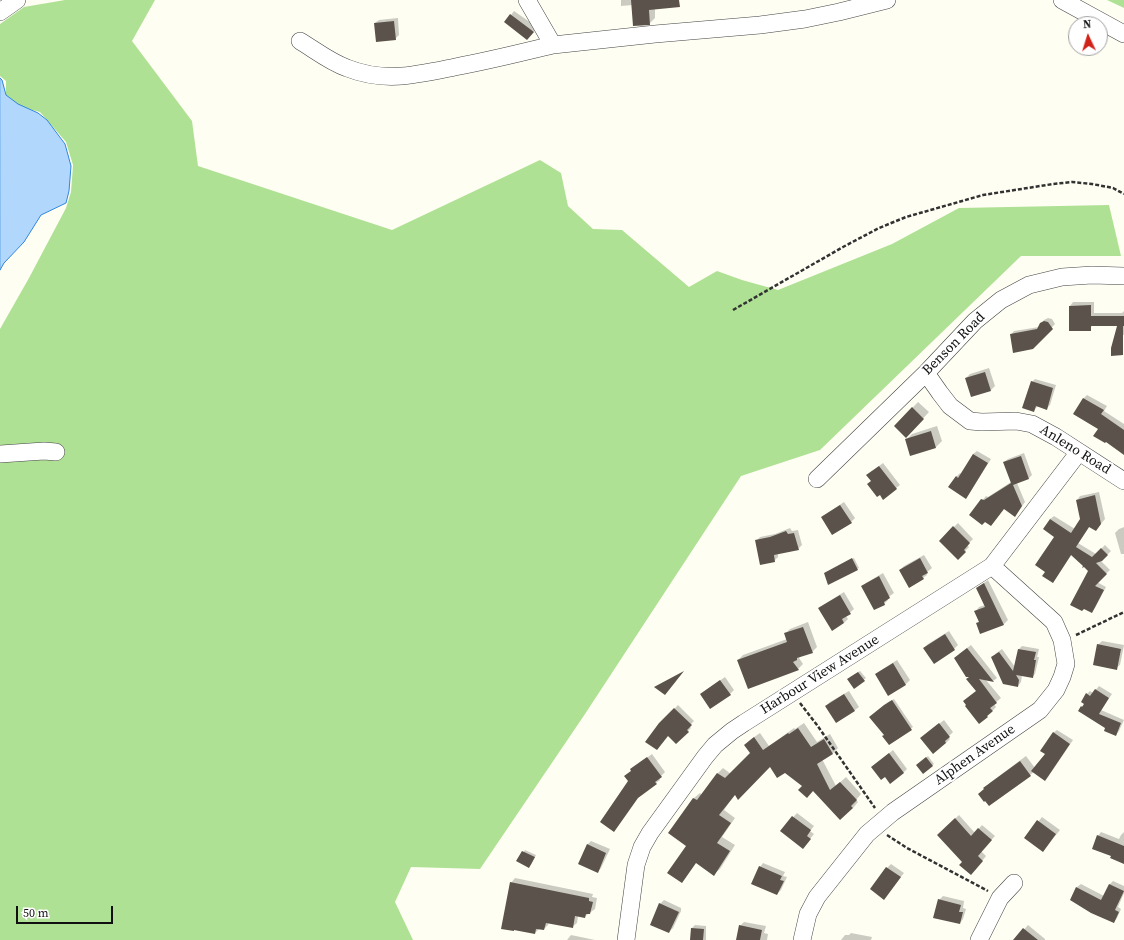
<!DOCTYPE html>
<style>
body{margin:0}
#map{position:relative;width:1124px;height:940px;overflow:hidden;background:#fffef3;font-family:"Source Serif 4",serif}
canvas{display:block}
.north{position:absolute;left:1068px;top:16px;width:40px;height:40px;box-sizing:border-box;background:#fff;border:1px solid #9f9f9f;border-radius:50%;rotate:356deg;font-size:11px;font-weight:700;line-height:16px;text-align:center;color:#101010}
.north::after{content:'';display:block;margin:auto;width:14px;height:18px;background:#d02218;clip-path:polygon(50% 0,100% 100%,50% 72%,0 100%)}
.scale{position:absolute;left:16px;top:906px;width:97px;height:18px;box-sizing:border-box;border:2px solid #101010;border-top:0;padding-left:5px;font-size:12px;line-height:14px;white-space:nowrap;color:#101010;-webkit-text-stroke:3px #fff;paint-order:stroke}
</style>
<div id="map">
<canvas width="1124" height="940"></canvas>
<div class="north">N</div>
<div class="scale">50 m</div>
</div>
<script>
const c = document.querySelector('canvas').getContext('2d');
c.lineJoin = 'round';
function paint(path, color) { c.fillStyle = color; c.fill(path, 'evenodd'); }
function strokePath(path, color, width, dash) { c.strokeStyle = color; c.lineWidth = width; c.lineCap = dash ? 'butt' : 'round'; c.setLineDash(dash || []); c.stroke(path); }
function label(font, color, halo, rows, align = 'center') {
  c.font = font + ' "Source Serif 4",serif'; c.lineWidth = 4; c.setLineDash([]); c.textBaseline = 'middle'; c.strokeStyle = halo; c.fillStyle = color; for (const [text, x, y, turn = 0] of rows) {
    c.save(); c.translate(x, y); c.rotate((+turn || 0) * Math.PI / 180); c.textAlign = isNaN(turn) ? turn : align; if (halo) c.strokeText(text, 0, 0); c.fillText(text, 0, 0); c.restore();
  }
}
paint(new Path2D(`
 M65 0H155L132 41 192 121 198 166 392 230 540 160 561 173 568 206 593 229 622 230 689 287 717 271 742 280 778 290 892 244 959 208 1109 205 1121 256H1021L820 450 741 476 585 714 480 869 411 867 395 902 413 940H0V329L29 278 66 208 71 192 73 165 66 142 40 112 17 106 6 97V81L0 76V24L24 7Z
 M1107 0H1124V8L1122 7Z`), '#afe194');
const water = new Path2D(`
 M0 78 2 80 6 95 18 104 38 113 47 120 65 144 71 166 69 191 66 203 41 215 24 242 4 263 0 270Z`);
paint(water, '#b1d8fc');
strokePath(water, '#3085dc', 1);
paint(new Path2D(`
 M621 0H672L655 9V18L649 24 633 5 621 6Z
 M514 11 537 27 531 35 511 15Z
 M398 18 399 35 395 39 375 23 379 20Z
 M1073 302H1094V313H1122L1124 311V335L1116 333 1118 325H1093L1091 327 1070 306Z
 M1048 318 1052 319 1055 324 1032 348 1011 335 1014 331 1039 327 1044 320Z
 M989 368 995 386 991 390 972 396 966 378 970 374Z
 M1035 379 1056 385 1050 405 1046 409 1038 406 1034 410 1032 382Z
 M1087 395 1107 406 1104 411 1124 424V453L1099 429 1074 414 1084 398Z
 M918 402 929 412 906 437 895 426Z
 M937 426 942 441 936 447 906 440 912 434Z
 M977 451 991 459 969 494 966 498 956 477 960 473 961 474 973 454Z
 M1024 453 1032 475 1029 478 1017 483 1025 502 1018 512 1004 508 991 525 970 515 986 496 988 497 1011 482 1004 462 1008 459Z
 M883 463 900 485 883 498 872 481 871 472Z
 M1099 492 1105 519 1096 530 1090 526 1078 543 1096 554 1105 545 1111 551 1101 561 1110 570 1097 582 1106 587 1095 608 1091 612 1084 608 1089 571 1072 554 1056 578 1053 582 1047 572 1055 536 1050 519 1054 516 1075 529 1081 519 1077 500 1080 496Z
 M844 502 855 518 851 522 822 517 826 514Z
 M958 523 973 539 967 545 969 547 958 558 940 541Z
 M1124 527V554H1121L1115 533 1119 529Z
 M790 528 792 531 798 530 802 545 798 549 778 553V557L774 561 756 541 760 537 775 534Z
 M924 555 932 568 926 573 927 575 923 578 900 570 904 566Z
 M854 558 859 568 829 583 825 573Z
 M883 573 894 593 887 598 888 600 884 604 862 587 866 583Z
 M988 580 1008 620 1004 624 981 632 977 623 980 621 976 611 979 607 985 605 977 588Z
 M844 592 854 609 846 616 848 619 844 623 819 608 823 605Z
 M808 622 817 647 812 652 801 656 799 658 803 664 798 669 738 660 743 655 787 639 785 634 790 629Z
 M949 631 958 645 954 649 924 648 928 644Z
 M1102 641 1124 645 1120 665 1116 668 1098 645Z
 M971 645 997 678 993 681 986 680 1001 698 994 704 996 707 991 712H992L979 723 977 690 959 654Z
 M1022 646 1039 649 1037 657H1039L1035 674 1032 677 1022 675 1021 682 1018 686 995 654 1002 649 1015 667 1019 649Z
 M897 660 910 680 906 684 889 695 876 675 880 671Z
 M860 671 866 678 855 687 850 677Z
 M725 677 734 690 730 694 705 691Z
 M1099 686 1112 694 1101 710 1124 720 1119 731 1116 735 1082 707 1085 703 1087 694 1090 691 1093 693Z
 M849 691 859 707 855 710 836 721 826 706 830 702Z
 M894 699 913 727 889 744 885 734 887 703Z
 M678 705 694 721 689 726 691 728 676 743 660 724Z
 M944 720 953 732 948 737 950 739 946 743 925 735Z
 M804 723 817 742 830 734 838 748 833 753 822 759 836 786 846 777 861 794 856 800 858 802 853 808 803 786 785 771 770 765 735 794 724 810 735 818 722 837 735 845 720 869 714 874 687 845 670 833 694 798 700 793 702 795 718 773 723 768 731 774 751 753 745 745 750 740 760 733 769 746 794 728 795 729Z
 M1057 730 1073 740 1048 777 1045 780 1034 772 1030 775 979 794 991 782 1026 756 1035 768 1047 754 1053 733Z
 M893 750 907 769 903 773 872 767Z
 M652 754 665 772 659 778 660 780 656 783 630 781 625 776 636 766Z
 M928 756 934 764 923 773 917 765Z
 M797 813 814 826 810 831 814 834 806 844 781 831Z
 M959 815 975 833 982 825 995 836 981 851 986 856 975 870 942 831Z
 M1042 817 1060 830 1043 851 1025 838Z
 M1101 832 1119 839 1121 835 1124 832V863L1112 855 1098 836Z
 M591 841 610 849 601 868 598 872 587 845Z
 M525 850 536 855 531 865 518 861Z
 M763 863 785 872 783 876 787 877 781 890 777 894 760 867Z
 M891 864 904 873 884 898 887 868Z
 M515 878 593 894 592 897 597 898 595 909 584 917 578 916 577 923 572 927 549 922 548 925 544 929H539L535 933 511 883Z
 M1113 881 1124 886V893L1118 907 1121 909 1117 918 1114 922 1071 900 1077 887 1081 884 1104 896 1110 884Z
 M943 896 964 901 963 908 966 909 963 919 960 923 939 900Z
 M664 900 681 908V911L673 928 669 932 660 904Z
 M744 922 766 926 764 933 768 934 767 940H737L740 926Z
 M695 925 706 926V940H691L692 928Z
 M1028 925 1045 939V940H1015Z
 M851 933 872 937 871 940H841L845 935H849Z
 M571 935 595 940H567Z`), '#0003');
paint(new Path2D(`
 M631 0H679L680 7 649 10 650 25 633 26Z
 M510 14 534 32 527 40 504 22Z
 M394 21 396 40 376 42 374 23Z
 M1091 305V316H1124V326H1123V355L1111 356V348L1117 326H1091V331H1069V306Z
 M1044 321 1048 322 1053 329 1033 349 1013 353 1010 334 1037 329 1040 323Z
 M985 372 991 391 971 397 965 378Z
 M1031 381 1053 388 1047 410 1036 406 1034 412 1022 408Z
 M1083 398 1104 410 1101 414 1124 430V455L1106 442 1105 443 1093 436 1098 429 1073 414Z
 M912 407 924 419 906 438 894 426Z
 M931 431 936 448 910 456 905 439Z
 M973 454 988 463 966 499 948 487 956 476 958 478Z
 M1021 456 1029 479 1013 485 1022 506 1015 517 1004 509 991 526 985 522 982 525 969 515 981 499 984 500 1011 483 1003 462Z
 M879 466 897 489 883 500 880 495 877 497 867 484 871 481 866 475Z
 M1095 495 1101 524 1096 531 1089 527 1076 547 1092 557 1101 548 1108 555 1102 561 1096 563 1107 574 1095 586 1104 590 1092 613 1084 609 1082 611 1070 605 1088 571 1084 567 1082 568 1083 566 1071 555 1053 583 1042 576 1045 572 1035 565 1054 537 1043 529 1050 519 1071 533 1080 519 1076 500Z
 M840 505 852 523 832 535 821 517Z
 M953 526 970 543 964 550 966 552 958 560 939 541Z
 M786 531 788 534 794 533 799 550 774 555 775 562 760 565 755 540 770 537Z
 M852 558 858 570 828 585 824 573Z
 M920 558 928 573 922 576 924 579 909 588 899 570Z
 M879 576 890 598 884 602 885 605 874 610 861 586Z
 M984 583 1004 625 980 634 976 623 979 622 974 611 985 607 976 588Z
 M840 595 851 614 842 619 844 623 832 631 818 608Z
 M803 627 813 653 797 658V660L793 662 799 670 748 689 737 660 787 642 784 633Z
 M945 634 955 650 934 664 923 648Z
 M1097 644 1121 649 1117 670 1093 665Z
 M967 648 994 682 979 679 997 703 990 708 993 711 987 716 988 717 979 724 965 706 966 705 963 701 976 691 966 679 969 677H966L954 658Z
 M1018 649 1036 652 1034 660H1036L1033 678 1016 675 1019 680 1018 687 1003 684 991 657 999 652 1013 671Z
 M893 663 906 685 888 696 875 674Z
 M684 671 665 695 654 687Z
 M858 672 865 681 854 689 847 679Z
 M720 680 731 695 710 709 700 694Z
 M1095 689 1109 698 1099 714 1121 723 1116 736 1104 731 1105 728 1078 711 1081 706 1082 707 1084 704 1081 702 1086 693 1090 696Z
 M844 694 855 711 836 723 825 706Z
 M892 700 912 730 889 745 882 736 884 735 869 717 884 705Z
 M674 708 692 725 687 730 689 732 676 744 668 736 657 750 645 742 659 723Z
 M939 723 950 737 945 741 946 743 933 754 920 738Z
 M798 728 811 747 824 739 833 754 817 764 830 790 840 782 857 800 851 806 853 808 840 820 813 791 807 798 798 790 802 786 785 773 777 778 770 767 738 800 735 795 719 815 731 823 717 843 730 851 714 876 696 863 682 883 667 873 686 846 668 833 693 798 697 800 717 773 725 778 750 753 744 745 754 737 763 750 788 733 789 734Z
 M1053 732 1070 744 1045 781 1031 771 1045 754 1040 751Z
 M889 753 904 773 890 784 885 777 881 780 871 767Z
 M647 757 662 777 655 782 657 784 638 798 614 832 600 822 628 781 624 776 631 771 630 769Z
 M926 757 933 766 923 774 916 765Z
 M1020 761 1031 776 989 806 985 801 984 802 978 794 984 789 983 788Z
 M792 816 811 830 807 836 811 839 803 849 780 831Z
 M955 818 971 836 978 828 992 840 978 856 983 861 971 875 959 865 962 862 937 835Z
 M1037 820 1056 834 1043 852 1024 838Z
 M1097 835 1124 846V864L1110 858 1111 856 1092 849Z
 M587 844 606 853 598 873 578 864Z
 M522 851 535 857 529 868 516 861Z
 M759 866 782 876 780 880 784 881 777 895 751 884Z
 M886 867 901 877 884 900 870 889Z
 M510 882 589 898V901L593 902 590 914H586L585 918 575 916 573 928 546 923 544 930 536 929 535 934 514 930V931L501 929Z
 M1109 884 1124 891 1115 910 1119 912 1114 923 1091 913 1070 900 1076 887 1101 900Z
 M938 899 961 905 959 912H963L960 924 933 918Z
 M659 903 679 912 669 933 650 925Z
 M739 925 762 930 760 940H736Z
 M691 928 704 929 703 940H690Z
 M1023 928 1038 940H1013Z`), '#5a524b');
const minor = new Path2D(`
 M527 0 553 45 655 34 760 25 805 19 839 12 887 0
 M1062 0 1124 34
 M0 12 17 0
 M300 41C315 50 330 62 347 68 385 83 416 75 455 67 488 61 520 53 553 45
 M926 373 940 393 950 406 970 421 982 422 1016 421 1032 424 1056 437 1124 481
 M0 454 44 451 56 452
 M817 479 926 373 975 321 1001 300 1029 285 1062 277 1092 275 1124 276
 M626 940 636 865 642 847 650 833 705 757 715 745 732 731 744 723 992 566 1079 452
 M802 940 808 914 817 897 867 834 893 812 1040 710 1056 690 1062 677 1066 664 1062 640 1054 622 992 566
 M979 940 1000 898 1014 883`);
strokePath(minor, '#434343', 18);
strokePath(new Path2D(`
 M733 310 843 247 879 228 906 217 983 195 1053 184 1072 182 1092 184 1113 188 1124 194
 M1076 635 1124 612
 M800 703 817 725 875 808
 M887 835 907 848 988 891`), '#323232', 2.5, [4, 2]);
strokePath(minor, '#fff', 17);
label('14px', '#101010', '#fff', [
 ["Benson Road",954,344,-45],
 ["Anleno Road",1075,450,32],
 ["Harbour View Avenue",820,675,-32],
 ["Alphen Avenue",975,755,-35]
]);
</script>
